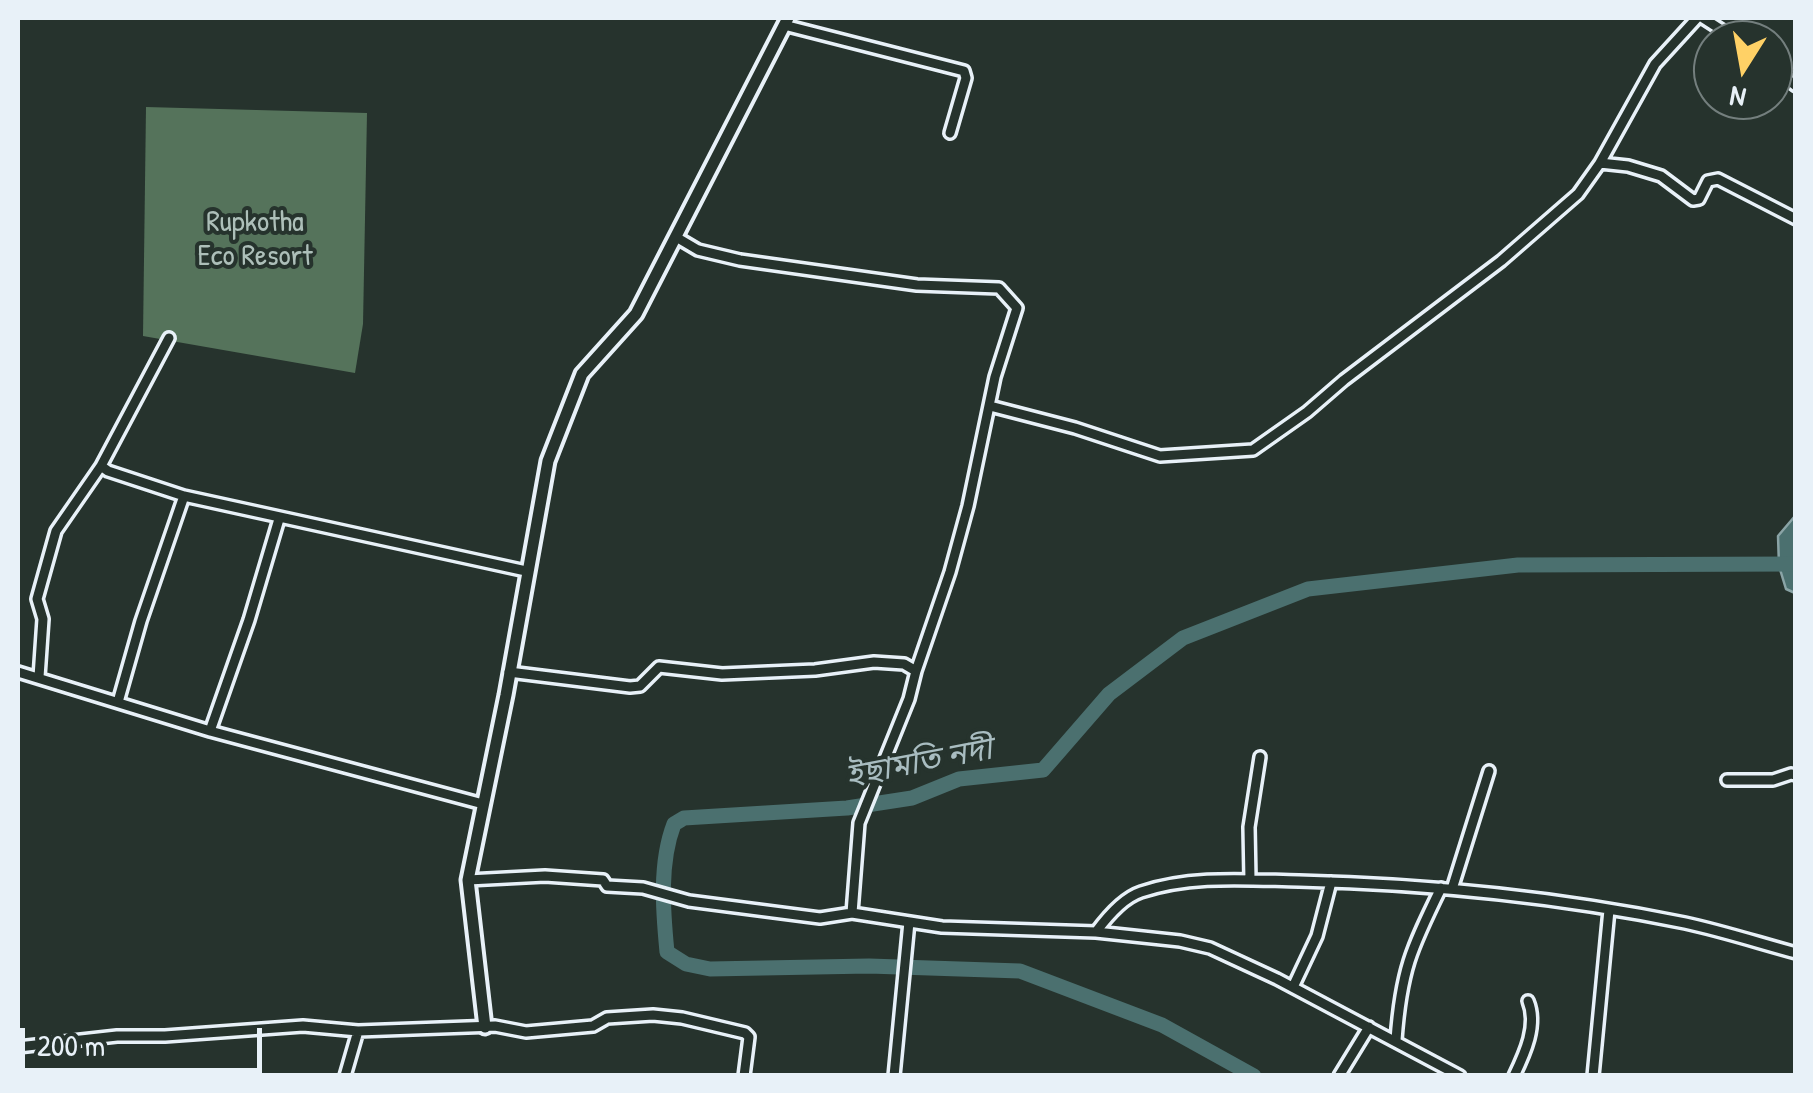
<!DOCTYPE html>
<meta charset="utf-8">
<style>
body{margin:0}
#map{position:relative;width:1813px;height:1093px;overflow:hidden;background:#26332d;font-family:"Patrick Hand",sans-serif}
canvas{display:block}
.frame{position:absolute;inset:0;border:20px solid #e8f1f8;pointer-events:none}
.north{position:absolute;left:1693px;top:20px;width:100px;height:100px;box-sizing:border-box;background:#26332d;border:2px solid #747f7e;border-radius:50%;rotate:191deg;font-size:28px;font-weight:700;line-height:40px;text-align:center;color:#e8f1f8}
.north::after{content:'';display:block;margin:auto;width:35px;height:45px;background:#ffd166;clip-path:polygon(50% 0,100% 100%,50% 72%,0 100%)}
.scale{position:absolute;left:20px;top:1028px;width:242px;height:45px;box-sizing:border-box;border:5px solid #e8f1f8;border-top:0;padding-left:12px;font-size:30px;line-height:35px;white-space:nowrap;color:#e8f1f8;-webkit-text-stroke:8px #26332d;paint-order:stroke}
</style>
<div id="map">
<canvas width="1813" height="1093"></canvas>
<div class="frame"></div>
<div class="north">N</div>
<div class="scale">200 m</div>
</div>
<script>
const c = document.querySelector('canvas').getContext('2d');
c.lineJoin = 'round';
function paint(path, color) { c.fillStyle = color; c.fill(path, 'evenodd'); }
function strokePath(path, color, width, dash) { c.strokeStyle = color; c.lineWidth = width; c.lineCap = dash ? 'butt' : 'round'; c.setLineDash(dash || []); c.stroke(path); }
function label(font, color, halo, rows, align = 'center') {
  c.font = font + ' "Patrick Hand","Noto Sans Bengali",sans-serif'; c.lineWidth = 8; c.setLineDash([]); c.textBaseline = 'middle'; c.strokeStyle = halo; c.fillStyle = color; for (const [text, x, y, turn = 0] of rows) {
    c.save(); c.translate(x, y); c.rotate((+turn || 0) * Math.PI / 180); c.textAlign = isNaN(turn) ? turn : align; if (halo) c.strokeText(text, 0, 0); c.fillText(text, 0, 0); c.restore();
  }
}
paint(new Path2D(`
 M146 107 367 113 363 324 355 373 143 336Z`), '#55735b');
const water = new Path2D(`
 M1795 516V593L1786 589 1779 566 1778 536Z`);
paint(water, '#4b706f');
strokePath(water, '#8aa4a6', 2.5);
strokePath(new Path2D(`
 M1254 1076 1162 1025 1020 971 869 966 710 969 686 964 667 952C663 911 659 863 674 824L684 818 847 808 912 798 959 779 1043 770 1109 694 1183 638 1308 589 1518 565 1796 564`), '#4b706f', 15);
const minor = new Path2D(`
 M1697 18 1655 64 1600 163 1628 166 1661 176 1693 200 1699 199 1708 181 1718 179 1796 219
 M1703 18 1737 40
 M784 25 964 71 966 78 950 133
 M1773 68 1796 86
 M676 237 698 250 740 260 917 285 999 288 1017 308 995 377 968 506 950 572 916 671
 M169 338 101 466 108 471 184 496 526 571
 M990 406 1075 428 1160 456 1253 450 1307 412 1344 380 1501 261 1578 194 1600 163
 M18 672 210 731 483 804
 M509 672 630 687 640 686 659 667 722 674 815 670 874 662 904 664 916 671 909 699 859 823 852 913
 M39 677 43 619 37 599 56 531 101 466
 M118 702 141 621 184 496
 M210 731 249 620 279 519
 M1727 780H1773L1791 774 1796 775
 M468 880 545 876 603 880 607 886 643 888 689 901 820 918 852 913 942 927 1096 932 1180 941 1210 948 1277 979 1460 1076
 M1250 880 1249 827 1260 757
 M1452 889 1489 771
 M1096 932C1107 917 1123 898 1141 892 1191 875 1247 880 1299 881 1429 884 1558 897 1685 923 1722 931 1759 943 1796 953
 M1293 987 1317 936 1331 882
 M1396 1040C1401 971 1411 949 1441 888
 M18 1047 117 1036H165L303 1026 358 1031 495 1026 526 1032 593 1026 607 1018 653 1015 682 1018 745 1033 749 1037 744 1076
 M345 1076 358 1031
 M894 1076 909 922
 M1339 1076 1369 1027
 M1514 1076C1525 1053 1538 1025 1528 1001
 M1593 1076 1609 910`);
const tertiary = new Path2D(`
 M485 1027 468 880 506 695 548 461 582 374 636 314 788 18`);
strokePath(minor, '#e8f1f8', 16);
strokePath(tertiary, '#e8f1f8', 19);
strokePath(minor, '#26332d', 9);
strokePath(tertiary, '#26332d', 11);
label('30px', '#adbfb9', '#26332d', [
 ["Rupkotha",255,223],
 ["Eco Resort",255,257]
]);
label('italic 32px', '#a9bdc1', '#26332d', [
 ["ইছামতি নদী",919,764,-11]
]);
</script>
